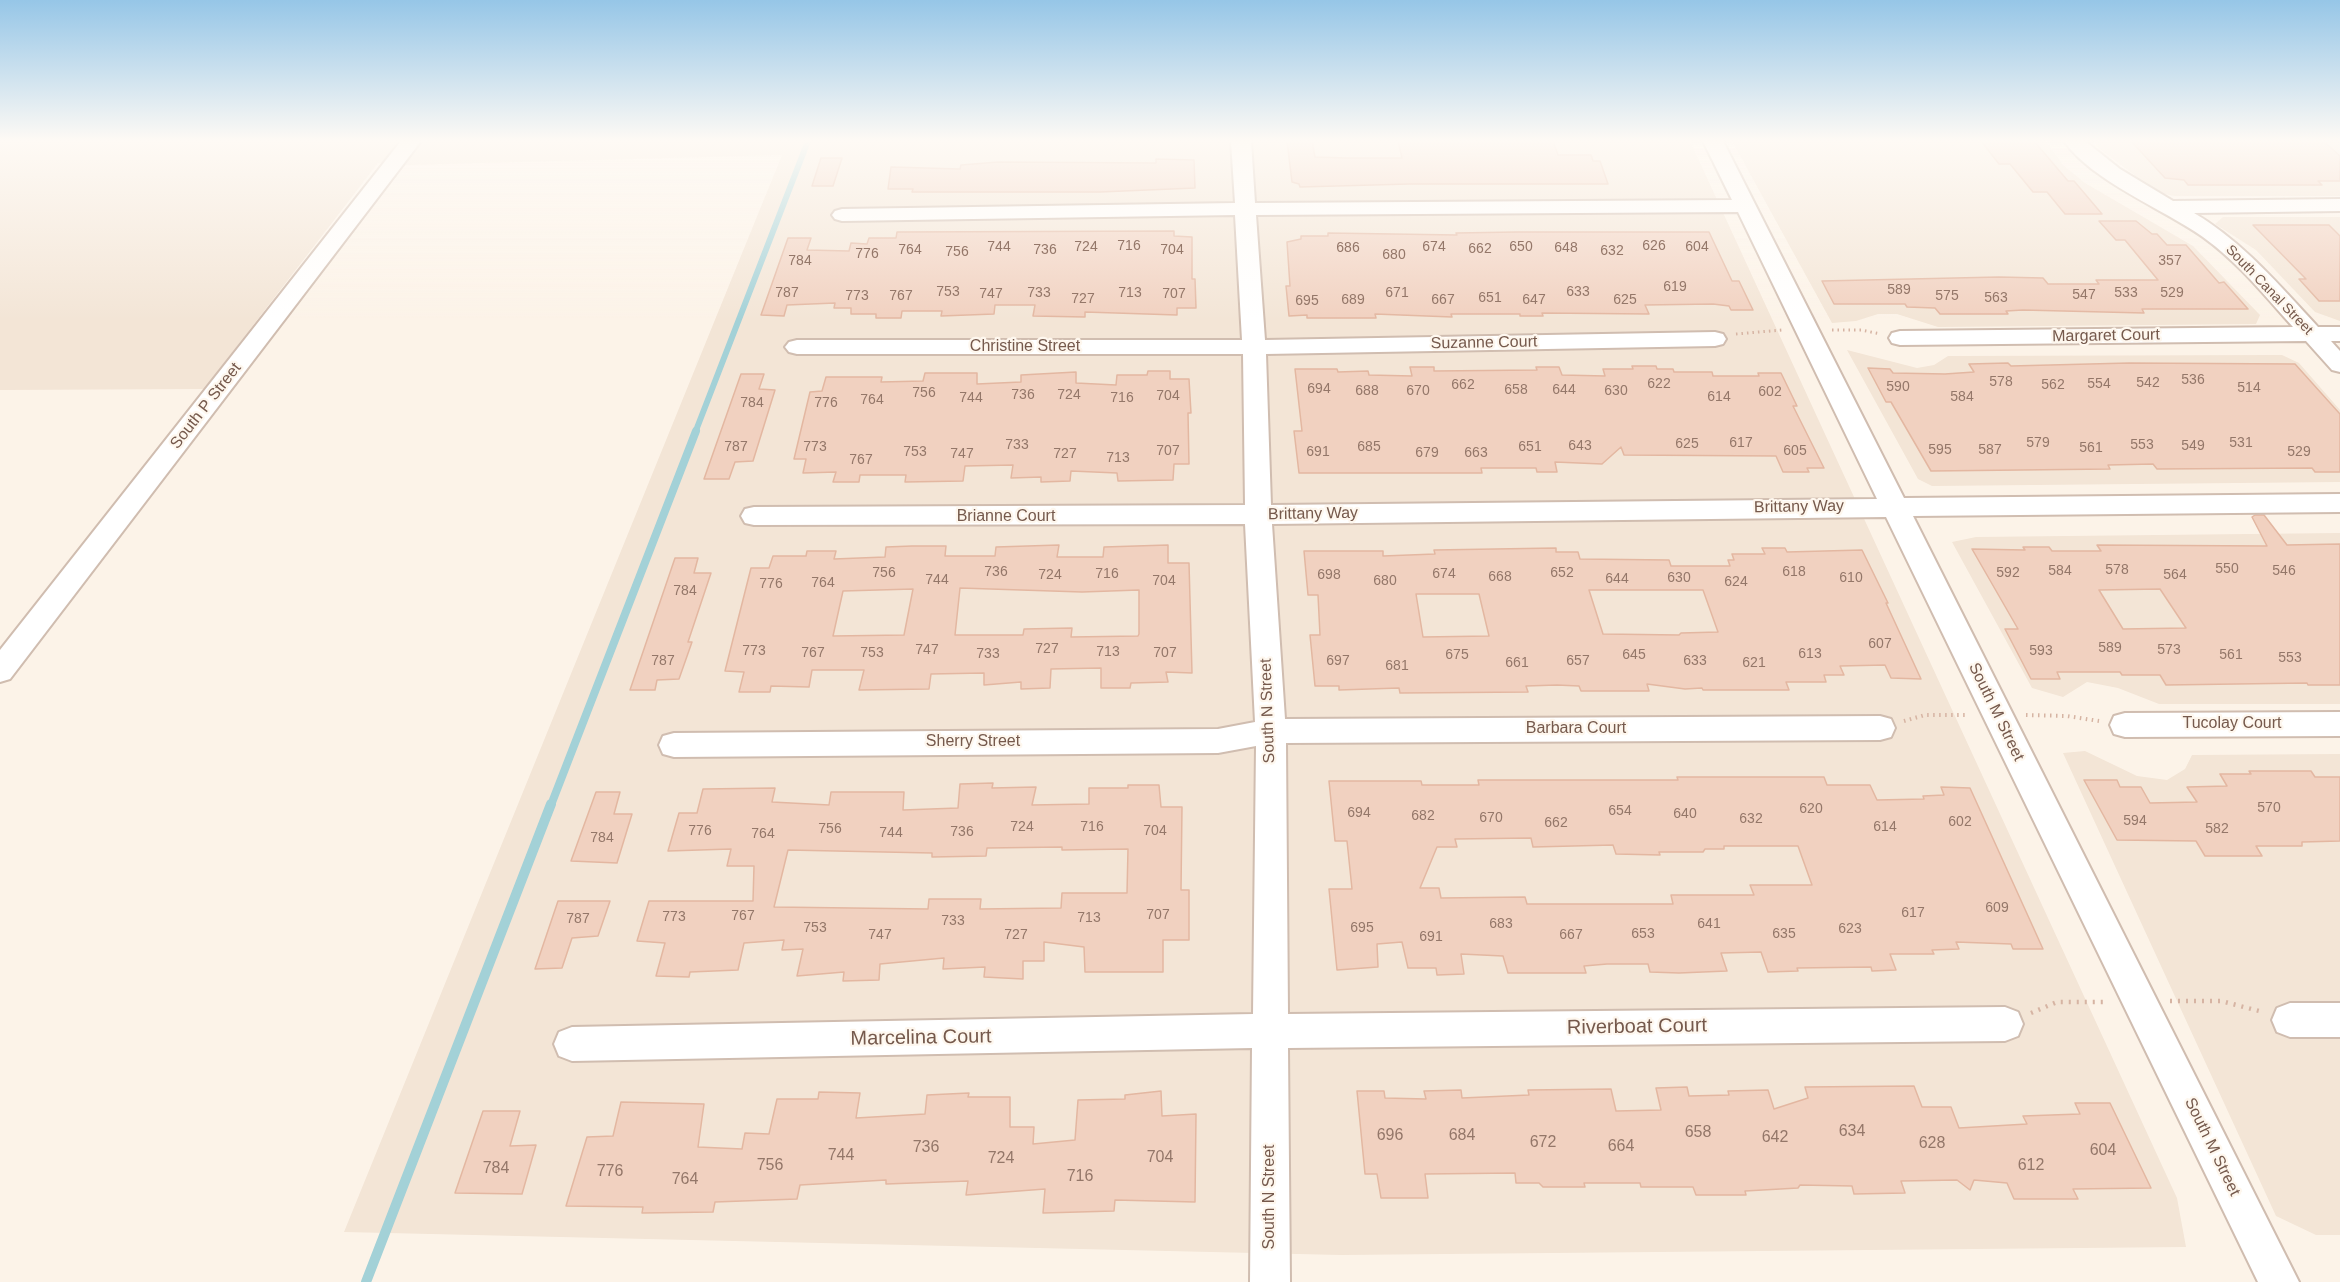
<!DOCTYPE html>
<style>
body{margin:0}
canvas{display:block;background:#fcf3e8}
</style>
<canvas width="2340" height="1282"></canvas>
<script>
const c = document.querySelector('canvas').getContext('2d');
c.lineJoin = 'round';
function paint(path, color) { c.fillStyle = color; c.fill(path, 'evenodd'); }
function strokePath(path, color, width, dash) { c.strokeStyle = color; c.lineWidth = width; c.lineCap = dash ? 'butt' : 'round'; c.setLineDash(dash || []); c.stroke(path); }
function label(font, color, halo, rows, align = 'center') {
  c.font = font + ' Arial,sans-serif'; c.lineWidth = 4.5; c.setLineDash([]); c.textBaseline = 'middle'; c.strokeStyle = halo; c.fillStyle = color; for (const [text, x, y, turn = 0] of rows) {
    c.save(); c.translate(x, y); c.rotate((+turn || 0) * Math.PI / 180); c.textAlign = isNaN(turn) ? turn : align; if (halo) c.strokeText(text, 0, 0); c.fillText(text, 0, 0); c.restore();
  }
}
paint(new Path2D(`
 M0 141H1690L2177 1198 2186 1247 1341 1255 344 1232 782 155 410 165 378 163 204 389 0 390Z
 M1732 141H2046L2063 165 2085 183 2193 246 2260 315 2256 324 1938 327 1897 314H1878L1856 321 1832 323Z
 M2093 141H2340V196H2174L2165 194 2137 177 2100 149Z
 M2223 217H2340V321L2315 312 2256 250 2215 224Z
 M1847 350 1917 368 1934 365 1948 356 2282 355 2299 363 2340 410V482L1932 486 1918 479Z
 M2340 533V704H2159L2118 688 2087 682 2063 697 2032 688 1952 542 1976 537Z
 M2085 751 2137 776 2167 780 2185 769 2192 755 2340 754V1235H2316L2276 1216 2063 753Z`), '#f3e5d6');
strokePath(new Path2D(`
 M695 433 808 141`), '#a3d1d7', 6);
strokePath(new Path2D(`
 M551 805 696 431`), '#a3d1d7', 8);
strokePath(new Path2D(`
 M366 1282 551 804`), '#a3d1d7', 10);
const building = new Path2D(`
 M1287 141H1312L1315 157 1346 158H1402L1398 141H1553L1558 155H1591L1593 161H1600L1608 184H1409L1300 187 1299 184 1292 182Z
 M1981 141H2034L2068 181H2074L2102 214H2065L2047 192H2033L2010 164H1999Z
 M2131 141H2323L2340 156V181H2318L2322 185H2188L2184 180 2165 178Z
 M821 158H842L833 186H812Z
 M1156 159 1194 160 1195 188 1100 192H912L913 189H888L891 167 960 169 961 165 998 162 1156 163Z
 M2099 221H2136L2152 234H2157L2167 245H2186L2219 283 2224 282 2248 309H2142L2144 313 2023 310 2006 311 2008 314H1940L1935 308 1907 307 1905 304H1834L1822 281 1999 277 2043 278 2048 284H2099L2096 280H2158L2125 240H2116Z
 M2253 225H2329L2340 236V301H2319L2299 279H2306Z
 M1174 231V236L1192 237V279H1195L1196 308H1177V315L1085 312V317L1033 316 1035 305H995L994 314 941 316 942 311H902L901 318H876V314H851V308H834L835 303 787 305 784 316 761 315 788 238H811L807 250 849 251 851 243 867 244 869 238H896L897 232Z
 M1516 232H1709L1732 281H1739L1753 310H1731L1729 306 1713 304 1645 305 1649 314 1542 313 1543 316H1520V314H1451L1452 317 1375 314 1376 318H1307V315L1289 316 1286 286H1290L1287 242 1301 239V236H1328V233L1457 235 1456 233Z
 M2008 363 2011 366 2129 363 2295 364 2340 414V472H2315L2312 468 2157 469 2153 464 2108 465 2110 469 1931 471 1891 402H1886L1868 368 1890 369 1893 373 1945 374 1974 372 1969 364Z
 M1632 366H1656L1657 369H1673L1674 372H1712L1713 376H1759L1758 373H1781L1797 406H1793L1824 468H1807L1809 472H1783L1776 456 1624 455 1621 447 1602 464 1555 462 1557 472H1537L1536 468H1481L1482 473H1299L1294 431H1302L1295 369H1337L1338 372 1368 371 1369 375 1412 376 1410 367H1434V371L1537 370 1536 367H1559L1562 375 1605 376 1603 369H1633Z
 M1148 371H1170V379H1189L1191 413H1188L1189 464H1174L1173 480 1118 481 1117 473 1071 471 1070 481 1041 482V477L1011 478 1013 465 965 466 963 481 905 482 906 475H860L859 482H833L836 472 803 473 806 459H794L810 392 822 391 826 377H882L881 382 923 381 925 373H977V384L1021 382V375L1076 372V383L1116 385 1117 375H1147Z
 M741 374H764L759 389 775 390 753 461 735 462 729 479H704Z
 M2255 515H2264L2287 545 2340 544V685H2308L2307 683 2166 685 2160 675H2122L2120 672H2057L2060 679H2031L2005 629H2018L1972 549 2025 550 2023 547H2049L2052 551H2101L2097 545 2267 546 2252 517ZM2160 589 2186 628 2123 629 2099 590Z
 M1059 545 1057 557H1103L1104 547 1168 545V563H1189L1192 673 1166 672 1168 682 1131 683 1130 688H1101V668L1051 669 1050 688 1021 689V682L984 685V673L931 674 929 689 859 690 864 670H812L809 687 771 686 770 692H739L744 672 725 671 751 568H769L773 556H806L807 551H836L834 559 885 557 886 547 912 546H946L945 556H995L996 547ZM960 588 1082 592 1139 590V634L1138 636 1071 637 1072 628 1024 629 1023 635H955ZM913 589 904 635 833 636 843 591Z
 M1556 548V552H1578L1580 559 1669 560 1671 566H1730L1728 560H1734L1732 554H1765L1762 548H1785L1787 552 1862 550 1888 603H1886L1921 679 1891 678 1885 665 1840 666 1844 675H1824L1826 682H1786L1789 690H1703L1702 688 1685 689 1647 684 1649 691H1581L1579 686 1557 685 1526 686 1528 692 1400 693 1399 688 1339 690V686H1315L1310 635H1320L1318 595H1308L1304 551H1383V556L1435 554 1434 550ZM1589 590H1703L1718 632 1681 633 1679 635 1603 634ZM1416 594H1479L1489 636 1423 637Z
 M675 558H698L694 573H711L688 642H692L679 679 657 680 655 690H630Z
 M2249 771H2311L2315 777H2340V841L2302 842V846H2256L2262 856H2205L2196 841 2117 840 2084 780H2117L2120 787H2141L2150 803 2197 802 2187 787 2227 786 2220 774H2251Z
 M1677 777H1824L1827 785H1870L1877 800 1924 799 1923 796 1944 795 1941 787 1970 788 2043 949H2013L2011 944 1956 942 1959 949 1932 950 1934 954H1890L1896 970 1872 971 1871 967 1797 968 1798 971 1768 972 1761 952 1721 953 1727 971 1679 973 1650 972 1648 964H1607L1584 966 1586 973H1508L1503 956 1461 954 1464 974 1437 975 1436 968H1408L1402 942 1377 944 1378 967 1337 970 1329 889H1352L1347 841H1335L1329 781H1421L1422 785H1479L1478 780H1678ZM1531 838 1533 847 1613 845 1616 854 1660 855 1659 852H1703L1705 849H1724V846H1798L1812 885H1750L1754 895H1671L1673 904H1527L1525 897 1441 898 1439 888H1420L1437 847H1457L1455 839Z
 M993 783 992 788 1036 787 1032 805 1089 804V788H1128V785H1159L1161 807H1182L1181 890H1189V940H1163V972H1085L1084 947 1044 942V961H1023V979L984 977 985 967 943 969 944 958 880 964 879 980 843 981 844 972 797 976 803 949 782 950 784 940 744 943 738 970 690 972 689 977 656 976 665 943 637 941 649 901H753L754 866H727L731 849 668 851 679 813H697L703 789 775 788 772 802 829 805 831 792H904L903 810 958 808 960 784ZM1062 847V850L1128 849 1127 893H1062L1061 908 980 909 981 899H929L928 909 774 907 788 850 932 853V857L986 856 987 848Z
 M596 792H620L614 814H632L617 863 571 861Z
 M558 901H610L598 936 572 938 562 968 535 969Z
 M1914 1086 1922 1107H1951L1959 1128 2027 1124 2023 1116 2080 1114 2075 1103H2110L2151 1188 2073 1189 2078 1199H2014L2007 1183 1974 1180 1970 1190 1957 1180 1901 1181 1905 1193 1854 1194 1852 1186 1800 1185 1798 1188 1745 1191 1746 1195H1696L1693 1187H1641L1640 1183H1584L1585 1187H1543L1539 1183H1516L1515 1173 1425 1174 1428 1198H1381L1377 1174H1365L1357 1091H1384L1385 1098 1426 1099 1424 1091 1461 1090 1462 1098 1529 1095 1528 1090 1611 1089 1616 1111 1661 1110 1656 1088 1687 1087 1689 1096 1729 1095 1728 1091 1768 1090 1774 1109 1808 1098 1805 1087Z
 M1161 1091 1162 1116 1196 1114 1195 1202 1115 1200 1114 1211 1043 1213 1045 1189 966 1195 968 1181 886 1184V1180L800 1185 797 1199 715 1202 713 1212 642 1213 643 1207 566 1206 587 1137 613 1136 621 1102 704 1104 698 1147 742 1149 745 1133 769 1134 777 1099H818L819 1092 860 1093 856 1118 925 1114 927 1095 969 1093 968 1097H1010V1127H1034L1033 1144 1075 1140 1078 1100 1125 1099V1095Z
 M483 1111H520L510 1146 536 1145 522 1194 455 1193Z`);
paint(building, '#f1d1c0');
strokePath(building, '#e3b7a1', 1.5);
const street = new Path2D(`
 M401 141H421L10 679 0 682V650Z
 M1231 141H1251L1255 203 1732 200 1703 141H1723L1904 498 2340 494V512L1913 516 2299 1282H2258L1886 517 1272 524 1285 719 1880 716 1891 719 1895 728 1891 737 1880 740 1286 743 1288 1014 2005 1007 2018 1012 2023 1024 2018 1036 2005 1041 1288 1048 1290 1282H1250L1252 1048 572 1061 559 1056 554 1044 559 1032 572 1027 1253 1014 1256 746 1218 753 674 757 663 754 659 745 663 736 674 733 1218 729 1255 722 1245 524 754 525 745 523 741 516 745 509 754 507 1245 505 1243 354H797L789 352 785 347 789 342 797 340H1242L1235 215 842 221 835 219 832 215 835 211 842 209 1235 203ZM1738 212 1877 499 1271 505 1266 354 1715 346 1723 344 1726 339 1723 334 1715 332 1265 340 1256 215Z
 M2064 141H2085L2120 169 2173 201 2340 199V211L2194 213C2243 242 2279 285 2318 327H2340V341H2331L2340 351V372L2332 370 2306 341 1900 345 1892 343 1889 338 1892 333 1900 331 2293 327C2265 296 2238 262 2203 237 2162 208 2093 182 2064 141Z
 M2340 712V736L2125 737 2114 734 2110 725 2114 716 2125 713Z
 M2290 1003H2340V1037H2290L2277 1032 2272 1020 2277 1008Z`);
strokePath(street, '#d0bdb0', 4);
strokePath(new Path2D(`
 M1832 330H1861L1881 334
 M1736 334 1782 330`), '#d6b4a3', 3, [1.5, 4]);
strokePath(new Path2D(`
 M2026 715 2067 716 2099 721
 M1904 721 1925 715H1968`), '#d6b4a3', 4, [1.5, 4.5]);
strokePath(new Path2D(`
 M2170 1001H2221L2263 1012
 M2031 1013 2057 1002H2108`), '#d6b4a3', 4.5, [2, 6]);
paint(street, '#fff');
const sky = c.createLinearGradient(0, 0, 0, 320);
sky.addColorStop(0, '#96c6e7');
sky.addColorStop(0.44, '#fefaf5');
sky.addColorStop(1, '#fefaf500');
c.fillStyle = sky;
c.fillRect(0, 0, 2340, 320);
label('14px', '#947769', null, [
 ["716",1129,246],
 ["626",1654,246],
 ["744",999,247],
 ["724",1086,247],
 ["674",1434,247],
 ["650",1521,247],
 ["604",1697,247],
 ["686",1348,248],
 ["648",1566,248],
 ["662",1480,249],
 ["764",910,250],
 ["736",1045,250],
 ["704",1172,250],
 ["632",1612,251],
 ["756",957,252],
 ["776",867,254],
 ["680",1394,255],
 ["784",800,261],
 ["357",2170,261],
 ["619",1675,287],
 ["589",1899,290],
 ["753",948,292],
 ["633",1578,292],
 ["787",787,293],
 ["733",1039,293],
 ["713",1130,293],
 ["671",1397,293],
 ["533",2126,293],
 ["529",2172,293],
 ["747",991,294],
 ["707",1174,294],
 ["547",2084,295],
 ["773",857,296],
 ["767",901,296],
 ["575",1947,296],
 ["651",1490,298],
 ["563",1996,298],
 ["727",1083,299],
 ["689",1353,300],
 ["667",1443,300],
 ["647",1534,300],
 ["625",1625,300],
 ["695",1307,301],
 ["536",2193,380],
 ["578",2001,382],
 ["542",2148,383],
 ["622",1659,384],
 ["554",2099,384],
 ["662",1463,385],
 ["562",2053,385],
 ["590",1898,387],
 ["514",2249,388],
 ["694",1319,389],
 ["658",1516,390],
 ["644",1564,390],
 ["688",1367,391],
 ["670",1418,391],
 ["630",1616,391],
 ["602",1770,392],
 ["756",924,393],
 ["736",1023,395],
 ["724",1069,395],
 ["704",1168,396],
 ["614",1719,397],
 ["584",1962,397],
 ["744",971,398],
 ["716",1122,398],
 ["764",872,400],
 ["784",752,403],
 ["776",826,403],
 ["617",1741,443],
 ["579",2038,443],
 ["531",2241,443],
 ["625",1687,444],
 ["733",1017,445],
 ["553",2142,445],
 ["643",1580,446],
 ["549",2193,446],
 ["787",736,447],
 ["773",815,447],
 ["685",1369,447],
 ["651",1530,447],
 ["561",2091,448],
 ["595",1940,450],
 ["587",1990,450],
 ["707",1168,451],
 ["605",1795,451],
 ["753",915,452],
 ["691",1318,452],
 ["529",2299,452],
 ["679",1427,453],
 ["663",1476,453],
 ["747",962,454],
 ["727",1065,454],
 ["713",1118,458],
 ["767",861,460],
 ["550",2227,569],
 ["578",2117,570],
 ["584",2060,571],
 ["546",2284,571],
 ["736",996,572],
 ["618",1794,572],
 ["756",884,573],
 ["652",1562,573],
 ["592",2008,573],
 ["716",1107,574],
 ["674",1444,574],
 ["724",1050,575],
 ["698",1329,575],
 ["564",2175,575],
 ["668",1500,577],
 ["630",1679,578],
 ["610",1851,578],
 ["644",1617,579],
 ["744",937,580],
 ["704",1164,581],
 ["680",1385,581],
 ["624",1736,582],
 ["764",823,583],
 ["776",771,584],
 ["784",685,591],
 ["607",1880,644],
 ["589",2110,648],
 ["727",1047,649],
 ["747",927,650],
 ["573",2169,650],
 ["773",754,651],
 ["593",2041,651],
 ["713",1108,652],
 ["767",813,653],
 ["753",872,653],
 ["707",1165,653],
 ["733",988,654],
 ["613",1810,654],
 ["675",1457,655],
 ["645",1634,655],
 ["561",2231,655],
 ["553",2290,658],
 ["787",663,661],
 ["697",1338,661],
 ["657",1578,661],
 ["633",1695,661],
 ["661",1517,663],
 ["621",1754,663],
 ["681",1397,666],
 ["570",2269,808],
 ["620",1811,809],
 ["654",1620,811],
 ["694",1359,813],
 ["640",1685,814],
 ["682",1423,816],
 ["670",1491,818],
 ["632",1751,819],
 ["594",2135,821],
 ["602",1960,822],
 ["662",1556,823],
 ["724",1022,827],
 ["716",1092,827],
 ["614",1885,827],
 ["756",830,829],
 ["582",2217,829],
 ["776",700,831],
 ["704",1155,831],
 ["736",962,832],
 ["744",891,833],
 ["764",763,834],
 ["784",602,838],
 ["609",1997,908],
 ["617",1913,913],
 ["707",1158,915],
 ["767",743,916],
 ["773",674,917],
 ["713",1089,918],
 ["787",578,919],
 ["733",953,921],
 ["683",1501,924],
 ["641",1709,924],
 ["753",815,928],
 ["695",1362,928],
 ["623",1850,929],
 ["653",1643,934],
 ["635",1784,934],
 ["747",880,935],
 ["727",1016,935],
 ["667",1571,935],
 ["691",1431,937]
]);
label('14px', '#75594c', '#fef7ee', [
 ["South Canal Street",2269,290,46]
]);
label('16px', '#75594c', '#fef7ee', [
 ["Margaret Court",2106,336,-1],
 ["Suzanne Court",1484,343,-1],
 ["Christine Street",1025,347],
 ["South P Street",206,406,-52],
 ["Brittany Way",1799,507,-1],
 ["Brittany Way",1313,514,-1],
 ["Brianne Court",1006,517],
 ["South N Street",1268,711,-92],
 ["South M Street",1996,712,64],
 ["Tucolay Court",2232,724],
 ["Barbara Court",1576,729],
 ["Sherry Street",973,742],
 ["South M Street",2212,1147,64],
 ["South N Street",1270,1197,-90]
]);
label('16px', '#947769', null, [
 ["634",1852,1132],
 ["658",1698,1133],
 ["696",1390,1136],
 ["684",1462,1136],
 ["642",1775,1138],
 ["672",1543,1143],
 ["628",1932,1144],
 ["664",1621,1147],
 ["736",926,1148],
 ["604",2103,1151],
 ["744",841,1156],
 ["704",1160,1158],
 ["724",1001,1159],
 ["756",770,1166],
 ["612",2031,1166],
 ["784",496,1169],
 ["776",610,1172],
 ["716",1080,1177],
 ["764",685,1180]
]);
label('20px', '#75594c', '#fef7ee', [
 ["Riverboat Court",1637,1027,-1],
 ["Marcelina Court",921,1038,-1]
]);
</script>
